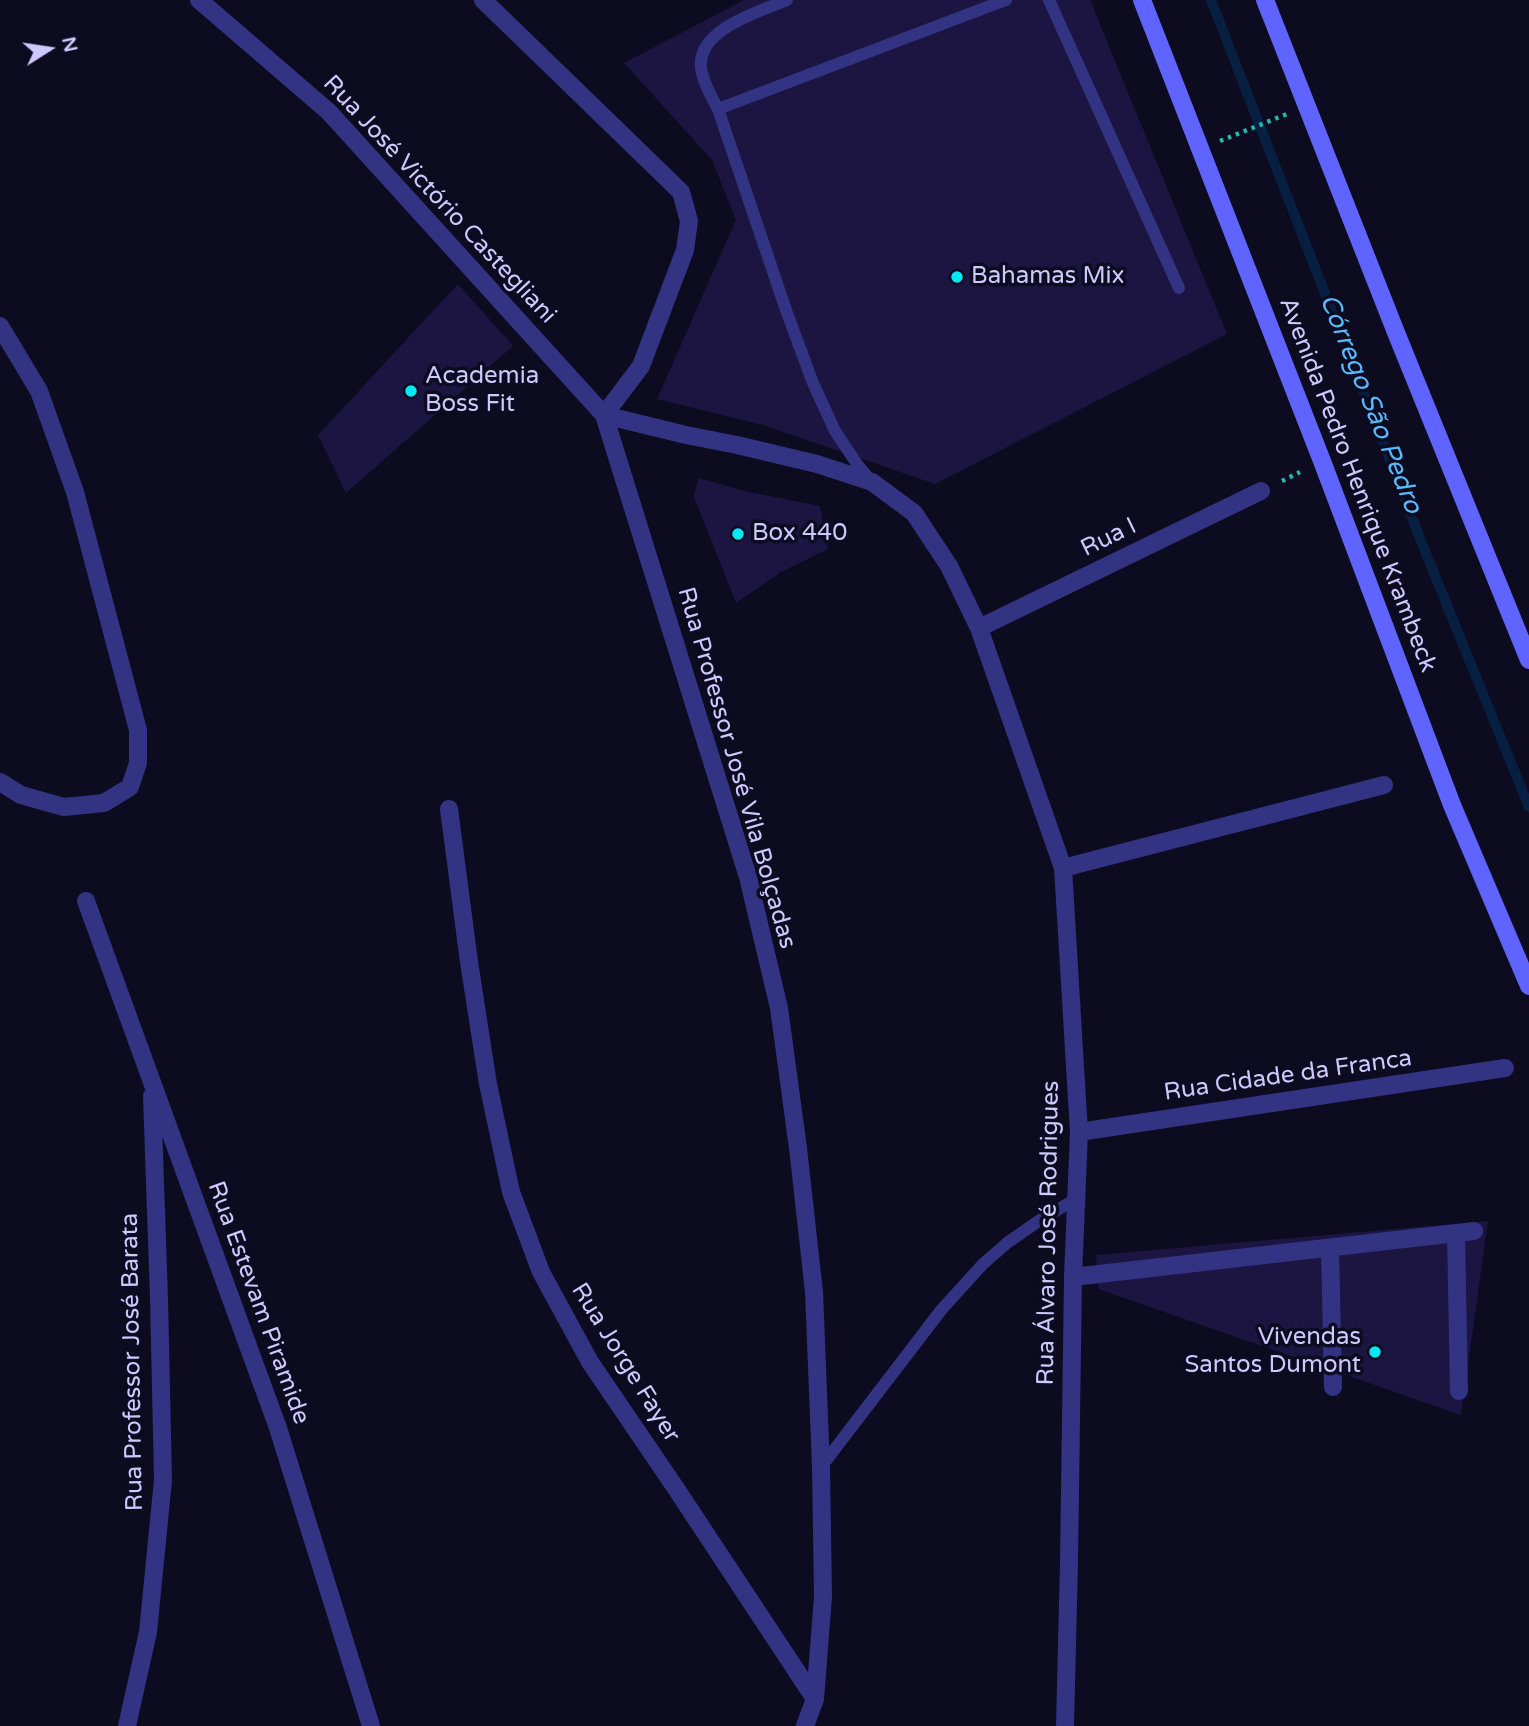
<!DOCTYPE html>
<meta charset="utf-8">
<style>
body{margin:0}
#map{position:relative;width:1529px;height:1726px;overflow:hidden;background:#0d0b1f;font-family:"Varela Round",sans-serif}
canvas{display:block}
.north{position:absolute;left:14px;top:14px;width:70px;height:70px;-webkit-text-stroke:5px #0d0b1f;paint-order:stroke;rotate:78deg;font-size:19px;font-weight:700;line-height:28px;text-align:center;color:#cdc9ff}
.north::after{content:'';display:block;margin:auto;width:24px;height:32px;background:#cdc9ff;clip-path:polygon(50% 0,100% 100%,50% 72%,0 100%)}
</style>
<div id="map">
<canvas width="1529" height="1726"></canvas>
<div class="north">N</div>
</div>
<script>
const c = document.querySelector('canvas').getContext('2d');
c.lineJoin = 'round';
function strokePath(path, color, width, dash) { c.strokeStyle = color; c.lineWidth = width; c.lineCap = dash ? 'butt' : 'round'; c.setLineDash(dash || []); c.stroke(path); }
function paint(path, color) { c.fillStyle = color; c.fill(path, 'evenodd'); }
function label(font, color, halo, rows, align = 'center') {
  c.font = font + ' "Varela Round",sans-serif'; c.lineWidth = 7; c.setLineDash([]); c.textBaseline = 'middle'; c.strokeStyle = halo; c.fillStyle = color; for (const [text, x, y, turn = 0] of rows) {
    c.save(); c.translate(x, y); c.rotate((+turn || 0) * Math.PI / 180); c.textAlign = isNaN(turn) ? turn : align; if (halo) c.strokeText(text, 0, 0); c.fillText(text, 0, 0); c.restore();
  }
}
strokePath(new Path2D(`
 M1211 0 1425 551 1529 807`), '#072042', 10);
paint(new Path2D(`
 M744 0H1090L1227 334 935 484 763 425 657 399 736 220 712 160 624 63Z
 M458 284 513 346 346 493 318 435Z
 M698 478 749 492 820 506 828 549 781 572 736 603 694 497Z
 M1488 1221 1461 1415 1098 1289 1096 1255Z`), '#1c1542');
strokePath(new Path2D(`
 M1220 141 1287 114
 M1282 481 1300 472`), '#24b8a8', 4.5, [3.5, 5]);
strokePath(new Path2D(`
 M787 0C759 12 697 29 701 68 703 82 711 96 718 109L787 313 813 383 835 431 857 464 872 482
 M1049 0 1179 288
 M718 109 1006 0
 M821 1467 942 1309 983 1264 1007 1243 1040 1220 1076 1199`), '#323382', 12);
strokePath(new Path2D(`
 M483 0 681 192 689 221 685 250 641 366 604 415 686 435 737 445 817 464 872 482 914 513 949 566 979 628 1063 868 1079 1132 1073 1277 1069 1562 1065 1726
 M0 326 39 391 75 492 138 730V763L130 787 104 803 64 807 21 795 0 782
 M979 628 1261 491
 M449 809 469 962 488 1084 511 1192 541 1272 590 1362 677 1490 815 1699
 M1063 868 1384 785
 M86 901 278 1428 371 1726
 M1079 1132 1505 1068
 M1456 1233 1459 1391
 M1330 1248 1333 1387
 M1073 1277 1474 1231
 M127 1726 148 1632 163 1480 159 1298 152 1096`), '#323382', 18);
strokePath(new Path2D(`
 M199 0 329 112 604 415 748 877 779 1008 798 1148 814 1292 821 1467 823 1597 815 1699 805 1726`), '#323382', 18);
strokePath(new Path2D(`
 M1142 0 1322 461 1452 805 1529 986
 M1265 0 1397 335 1529 660`), '#6064ff', 18);
for (const [x, y, r, color] of [
 [957,277,7,"#00e8f4"],
 [411,391,7,"#00e8f4"],
 [738,534,7,"#00e8f4"],
 [1375,1352,7,"#00e8f4"]
]) { const dot = new Path2D(); dot.arc(x, y, r, 0, 2 * Math.PI); c.fillStyle = color; c.fill(dot); strokePath(dot, '#0d0b1f', 2.5); }
label('24px', '#cdc9ff', '#0d0b1f', [
 ["Rua José Victório Castegliani",439,200,47],
 ["Avenida Pedro Henrique Krambeck",1357,485,69],
 ["Rua I",1109,538,-26],
 ["Rua Professor José Vila Bolçadas",736,768,74],
 ["Rua Cidade da Franca",1288,1076,-8],
 ["Rua Álvaro José Rodrigues",1049,1233,-89],
 ["Rua Estevam Piramide",258,1303,70],
 ["Rua Professor José Barata",133,1362,-91],
 ["Rua Jorge Fayer",625,1363,58]
]);
label('24px', '#cdc9ff', '#0d0b1f', [
 ["Bahamas Mix",971,277],
 ["Academia",425,377],
 ["Boss Fit",425,405],
 ["Box 440",752,534],
 ["Vivendas",1361,1338,"right"],
 ["Santos Dumont",1361,1366,"right"]
], 'left');
label('italic 26px', '#57b9ff', '#0d0b1f', [
 ["Córrego São Pedro",1370,404,68]
]);
</script>
